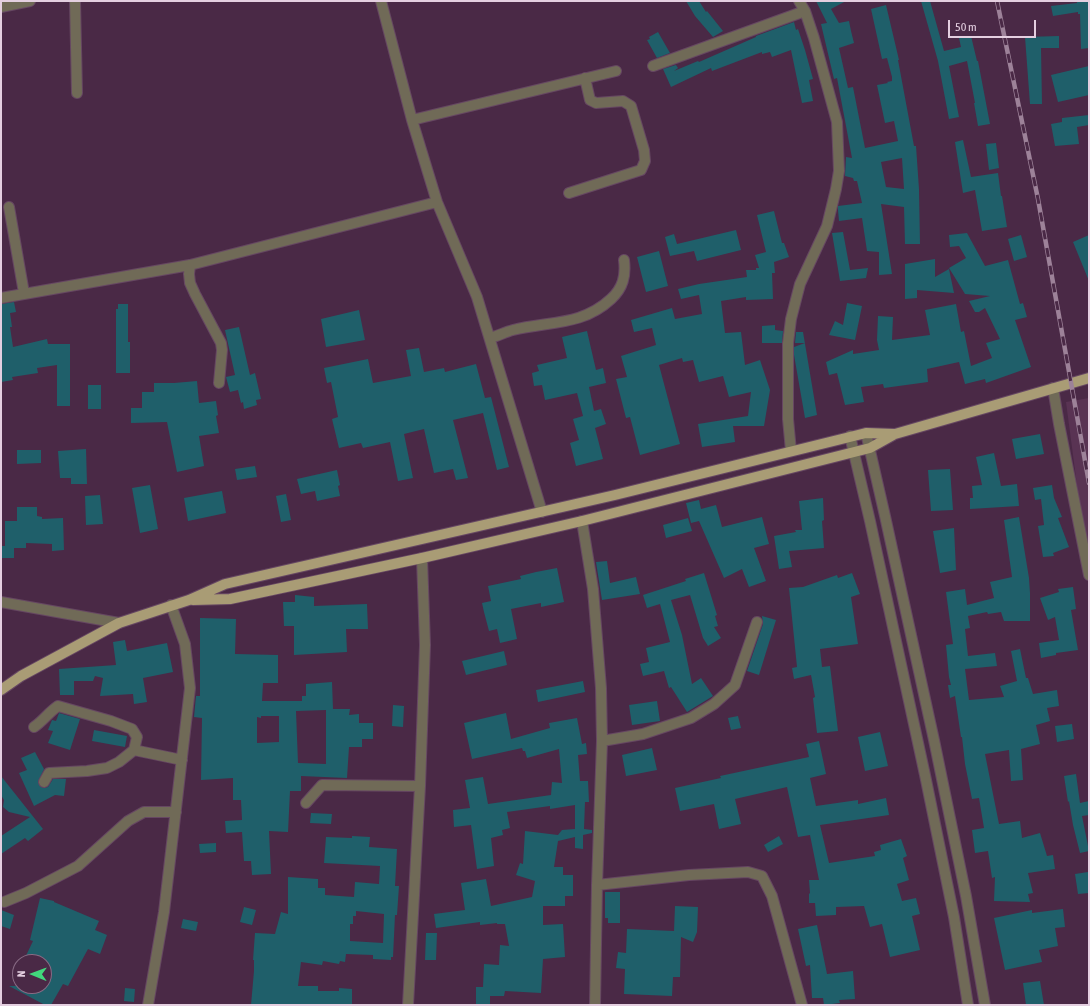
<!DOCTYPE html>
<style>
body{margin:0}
#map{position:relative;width:1090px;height:1006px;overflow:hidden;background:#4a2946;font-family:"Asap Condensed",sans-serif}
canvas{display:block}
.frame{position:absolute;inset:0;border:2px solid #e4cfe0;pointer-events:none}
.north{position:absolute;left:12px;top:954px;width:40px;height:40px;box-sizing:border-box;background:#4a2946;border:1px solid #886b84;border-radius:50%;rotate:271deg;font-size:11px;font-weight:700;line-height:16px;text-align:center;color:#e4cfe0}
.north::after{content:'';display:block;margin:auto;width:14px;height:18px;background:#41d77c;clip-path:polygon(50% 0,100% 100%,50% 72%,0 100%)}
.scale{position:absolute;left:948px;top:20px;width:88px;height:18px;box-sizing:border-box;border:2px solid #e4cfe0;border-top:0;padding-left:5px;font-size:12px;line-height:14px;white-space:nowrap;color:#e4cfe0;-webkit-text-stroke:3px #4a2946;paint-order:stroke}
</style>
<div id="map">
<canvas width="1090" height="1006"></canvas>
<div class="frame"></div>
<div class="north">N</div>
<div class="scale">50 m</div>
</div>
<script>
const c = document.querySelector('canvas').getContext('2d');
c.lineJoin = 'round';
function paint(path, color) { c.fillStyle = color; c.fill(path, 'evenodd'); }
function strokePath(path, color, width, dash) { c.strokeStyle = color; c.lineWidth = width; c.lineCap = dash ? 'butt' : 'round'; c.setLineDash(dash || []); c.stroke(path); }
paint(new Path2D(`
 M1089 398V576L1066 402Z`), '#593353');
paint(new Path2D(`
 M686 1H699L706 12 707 11 723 31 713 37 695 16Z
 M816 1H846L831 9 839 23 849 21 851 31 854 43 839 48 848 88 853 87 865 148 898 141 894 121 885 123 877 85 888 83 887 82 892 81V77L887 58 882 59 871 9 886 5 899 60H898L914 146H916L919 189 920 244H905L904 207 881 204 892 274 879 275V252L867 251 862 218 839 221 838 210V206L862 203 857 181H854L853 178 845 176 846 157 852 158 837 78 834 79 821 24 827 23ZM902 158 904 189 886 187 881 162Z
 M921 1H930L944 51 961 47 959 38 971 36 977 61H978L990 124 978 126 974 103H975L967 61 949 66 959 117 949 119 938 61Z
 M1077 1H1089V48L1081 49 1080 14H1078V12L1053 16 1051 6 1077 3Z
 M794 22 796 30 798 29 805 50 813 79 809 80 813 101 802 103 791 50 772 57 770 52 762 54V52L712 71 711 68 671 87 663 69 676 65 678 68 674 71 698 61 699 62 756 37V36Z
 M658 32 670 53 657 58 647 40 650 39 649 37Z
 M1059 36V48H1041L1042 104H1030L1025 37Z
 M1089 66V95L1058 102 1051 75Z
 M1089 115V125L1077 127 1079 144 1055 146 1051 124 1062 122V118Z
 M963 140 971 177 998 173 1001 196H1002L1007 227 982 231 975 190 963 193 955 142Z
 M996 143 999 168 989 170 986 144Z
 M774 211 782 243H784L789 257 774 262 775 273H772L773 299 746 300V297L721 301 725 333 741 332 745 365 760 360 770 390 764 426H733L735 442 702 447 698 424 748 416 751 392 729 397 723 376 699 382 693 360 683 362 682 358 659 365 680 444 640 455 630 417 626 418 616 379 627 377 621 356 656 345 652 328 634 332 631 320 672 308 675 319 702 314 699 295 681 299 678 289 699 284 747 277 746 270H756V268H759L755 255 766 252 757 215Z
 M736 230 741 250 697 261 694 251 670 256 665 237 674 234 677 244Z
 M843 232 850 270 868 268 866 278 840 281 832 233Z
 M967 233 985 266 1008 260 1020 304 1023 303 1027 317 1015 320 1031 367 986 383 985 379 965 384 959 362 927 369 928 382 884 388 883 384 861 387 864 402 845 405 837 373 829 375 826 362 853 350V354L879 350 877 340 878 316 893 317 892 340 930 335 925 310 956 304 961 332 964 331 971 366 992 358 986 343 1000 339 985 308 979 312H975L969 301 990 296 965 294 949 268 966 258 959 246 950 247 949 235Z
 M1021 235 1027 257 1014 261 1008 239Z
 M1089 235V281L1073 242Z
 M659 251 668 286 646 292 637 257Z
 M935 259V277L949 269 954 293 917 290V298L905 299V264Z
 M14 302 16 312 10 313 12 327H10L13 347 47 339 48 344H70V406H57V365L37 368 38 373 12 377 13 380 1 382V304Z
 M847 303 862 306 855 340 829 335 835 321 843 325Z
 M118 304H128V342H130V373H116V309H118Z
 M359 310 365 340 326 347 321 319Z
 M775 325V330L783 331 782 343H762V326Z
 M239 327 250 375 255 373 261 399 256 400 257 405 244 409 243 402 241 403 238 390 230 392 226 377 235 375 225 330Z
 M587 331 596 370 603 368 606 383 589 387 594 411 601 409 606 424 595 428 603 459 576 466 570 443 579 440 573 419 583 416 577 393 545 400 542 385 534 386 532 373 539 371 537 365 567 358 562 337Z
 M796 332H803L817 415 805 418 794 355V347L805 343H795Z
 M419 348 424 372 444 368 445 372 476 364 485 398 491 397 509 467 497 470 483 413 453 420 468 478 456 480 453 469 434 473 424 429 404 434 413 478 398 481 390 442 363 448 361 443 339 448 332 419 338 417 331 382 327 383 324 368 368 359 373 383 411 376 406 350Z
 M197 381 199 403 216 401 218 415 216 416 219 433 199 436 204 466 177 472 167 422 131 423V408H142V392H154V383H174Z
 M88 385H101V409H88Z
 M1040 434 1044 454 1016 459 1012 439Z
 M86 449 87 484H71V478H60L58 451Z
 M17 450H41V463L17 464Z
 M994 453 1001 486 1017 484 1019 506 970 509V498H973L972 486 982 485 976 457Z
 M255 466 257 477 237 480 235 469Z
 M950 469 953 510 931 511 928 470Z
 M337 470 340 485 338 486 340 496 317 501 315 491 301 494 297 479Z
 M150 485 158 529 140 533 132 488Z
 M1052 485 1054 498 1062 517 1058 518 1069 547 1053 553 1054 556 1043 557 1038 526 1044 525 1041 499 1035 500 1033 488Z
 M222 491 226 513 188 521 184 498Z
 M286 494 291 520 281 522 276 496Z
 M100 495 103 524 86 525 85 496Z
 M823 498 824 520 822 521 824 548 789 551 792 567 779 569 774 536 796 532 795 530H802L799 501Z
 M699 500 701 509 716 505 722 527 762 517 769 544 754 548 766 581 749 587 742 569 724 578 699 521 691 523 686 503Z
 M17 507H37V516L42 517V519L63 518 64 550 52 551V544L26 543V548H14V558H1V546H5V521H17Z
 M1019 517 1029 578 1030 593V621H1004L1001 612 988 614 987 612 968 616 970 628 965 629 968 656 995 653 997 666 965 669 969 700 1004 697 1000 686 1017 681 1011 651 1020 649 1026 678H1028L1033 694 1057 690 1059 706 1047 708 1050 721 1036 725 1040 744 1021 749 1023 780 1011 781 1009 750 985 754 999 824 1020 821 1022 838 1040 833 1047 856 1053 855 1055 869 1028 873 1033 893 1028 894 1030 902 994 901 995 877 992 878 988 851 975 853 972 830 984 828 979 798 972 799 965 764 962 737H961L955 696 950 698 948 685H951L949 677 946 645 953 644 946 592 965 589 967 605 994 598 990 582 1012 577 1004 520Z
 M688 518 692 531 666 538 663 525Z
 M954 528 956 570 940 573 933 531Z
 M607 561 610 583 636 577 640 594 602 600 596 562Z
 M557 568 564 602 541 607V603L511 609 517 639 500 643 497 629 489 631 484 612 482 603 491 601 488 586 521 579 520 576 536 572Z
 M704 573 717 615 715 616 718 626 714 627 721 638 708 646 703 638 690 595 671 600 682 635 692 684 701 678 713 696 687 712 671 687 669 688 664 671 643 676 640 664 649 662 646 648 670 642 660 604 647 608 643 595 686 581 685 579Z
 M852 573 860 594 851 597 858 644 820 649 822 667 830 666 838 731 817 733 813 698 815 697 811 675 794 679 792 668 797 667 789 588 803 587 837 575 838 578Z
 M1073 587 1076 609 1071 610 1078 650 1056 653V655L1041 658 1039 643 1059 640 1055 617 1048 620 1040 598 1059 592 1058 589Z
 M295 595 314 597V606L367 604 368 629H346L347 652 294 655V626H284L283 602H295Z
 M762 616 776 620 759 675 747 671 763 624Z
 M200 618 236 619 235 654 278 655V683H263L262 701H302V696H306V684L332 682 333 709H350L349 715 359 714V723H373V739H362V747H349L347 778 301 776V791H290L288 832 269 831 271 874 252 875 251 861H244L242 832 226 833 225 821 242 820 241 800H233V778L201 780 202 718 194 717 196 696H200ZM326 710V764L298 763 296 711ZM261 716H279V742L257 743V717L261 718Z
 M125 640 127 651 167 643 173 672 143 678 147 702 134 704 133 694 100 696 103 678 95 676 93 681H74V695H60L59 669 116 665 113 642Z
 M504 651 507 665 466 675 462 661Z
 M583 681 585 692 538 702 536 690Z
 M657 701 660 721 632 725 629 705Z
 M393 705 404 706 403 727 392 726Z
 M59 713 80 719 70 750 48 743 53 731 48 730 52 720 56 721Z
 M506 713 511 739 550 728 549 723 577 718 582 744 586 743 587 754 578 755 580 781H588L589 802H585L584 829 592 830V833L583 835V849L575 848V837L558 841 554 867H563V875H573V896H565V906H543V925L563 924 565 957 543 959 541 993 505 991 504 996H490V1005H476V987H483L484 964 499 965 500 945 509 946 505 924H497V923L480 925V922L436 928 434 914 465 910 461 883 486 879 491 906 532 897 535 881 516 875 520 863 523 864 525 831 558 835 562 830 575 829V805L550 809V806L507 812 510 828 502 830 503 835 491 838 494 866 477 869 471 825 454 827 453 810 470 808 465 780 483 777 488 804 551 795 552 782 562 783 559 749 527 758 525 751H523L522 748 472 759 464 723Z
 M738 716 741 728 731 730 728 718Z
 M1072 724 1074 739 1057 742 1055 726Z
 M94 730 127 736 125 747 92 741Z
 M880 732 888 766 865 771 858 737Z
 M819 741 826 774 810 778 816 806 858 800V804L886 798 889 815 820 825 829 863 875 856 874 852 881 850 880 845 901 839 907 856 903 858 909 880 897 884 902 901 916 898 920 914 912 916 920 950 890 957 882 924 870 927 864 906 836 907V915L816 916 815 903H809V894L810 893 809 880H819L810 835 798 837 787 787 735 799 741 824 719 829 714 804 680 811 675 788 721 778 720 776 809 757 806 744Z
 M652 748 657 770 626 776 622 755Z
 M35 752 44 769 38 782 41 787 44 788 48 787 53 779H66L64 796 55 795 34 806 19 773 27 770 21 758Z
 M1076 774 1080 803 1089 801V815L1082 816 1089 851 1080 853 1073 825 1069 801 1068 802 1064 776Z
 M1 776 43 829 28 841 25 838 1 854V836L30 817 9 812 3 807 4 800 1 795Z
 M311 813 332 814 331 824 310 823Z
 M352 836 370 837 369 847 397 849 395 886H399L397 915H395L393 957H391V960L373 959V955L346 954 345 962 340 961 339 964 323 961 322 965 301 962 298 986H318V991H339V988L352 989V1005H251L254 971V960H253L255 933 275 934 281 912 288 914V877L318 879V888H325V895L354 897 355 882 379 884 380 866 324 863 326 837 352 838ZM356 911 384 914 383 943 350 941V924H353V916H356Z
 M779 836 783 844 768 852 764 845Z
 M216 843V852L200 853 199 844Z
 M1088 872 1089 893 1078 894 1075 874Z
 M605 892H620V923H608V918H605Z
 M40 898 54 901V902L99 921 95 930 107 935 100 954 88 949 68 986 63 984 51 1005H45L9 986H44V962H23L33 941 30 940Z
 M675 906 698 907 697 932 693 942 681 937 680 977H673L672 996 624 994 625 969 616 968 618 952 626 953 627 929 674 931Z
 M244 907 256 910 252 925 240 922Z
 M1063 909 1065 927 1055 928 1058 946 1039 950 1042 962 1005 970 994 918 1032 910V913Z
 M1 910 14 915 10 929 1 926Z
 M183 919 198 922 196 931 181 928Z
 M817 925 827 974 853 971 855 999 839 1000 840 1003 824 1005 823 998H812L810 965 806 966 798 929Z
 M426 933H437L436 960H425Z
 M1040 981 1044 1005H1026L1023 983Z
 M125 988 135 989 134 1002 124 1001Z`), '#1f5f6a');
const minor = new Path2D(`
 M75 1 77 93
 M381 1 412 120 437 202 477 297 542 512
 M1 7 30 1
 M653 66 805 11
 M412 120 616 71
 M569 193 641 170 645 161 644 150 631 106 623 101 596 103 590 100 585 78
 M9 207 24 293
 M190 265 189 274 190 283 195 294 221 343 222 350 219 383
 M1 298 190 265 437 202
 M490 338C498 336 505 332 513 330 549 321 582 326 611 299 623 288 626 276 624 260
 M1053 388 1059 424 1089 575
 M866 433 885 516 934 740 966 896 985 1005
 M850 436 870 521 925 775 954 917 968 1005
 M791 451 788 419V343L791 319 800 284 827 226 836 189 839 171 837 122 814 38 805 11 799 1
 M582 521 593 589 601 688 602 741 597 885 595 1005
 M1 602 119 623
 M34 727C43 721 49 712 58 706L111 721 132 729 137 737 134 750 119 762 107 768 87 771 49 773 44 782
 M602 741 643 734 691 718 714 704 735 685 757 622
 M134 750 182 760
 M306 803 322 785 420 786
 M597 885 689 875 748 872 762 876 772 896 802 1005
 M4 902 26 893 78 866 128 821 144 812H176
 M148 1005 164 912 190 688 185 644 171 605
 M408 1005 420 786 425 645 422 558`);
const major = new Path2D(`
 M193 600 230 599 422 558 582 521 870 448 895 434 1089 378
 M1 690 21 676 119 623 189 600 225 584 615 495 866 433 895 434`);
strokePath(minor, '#664762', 12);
strokePath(major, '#664762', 12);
strokePath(minor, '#706a57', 10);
strokePath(major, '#a99c75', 10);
const rail = new Path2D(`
 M997 1 1038 199 1089 483`);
strokePath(rail, '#9d8299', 4.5);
strokePath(rail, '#4a2946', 3, [9]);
</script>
